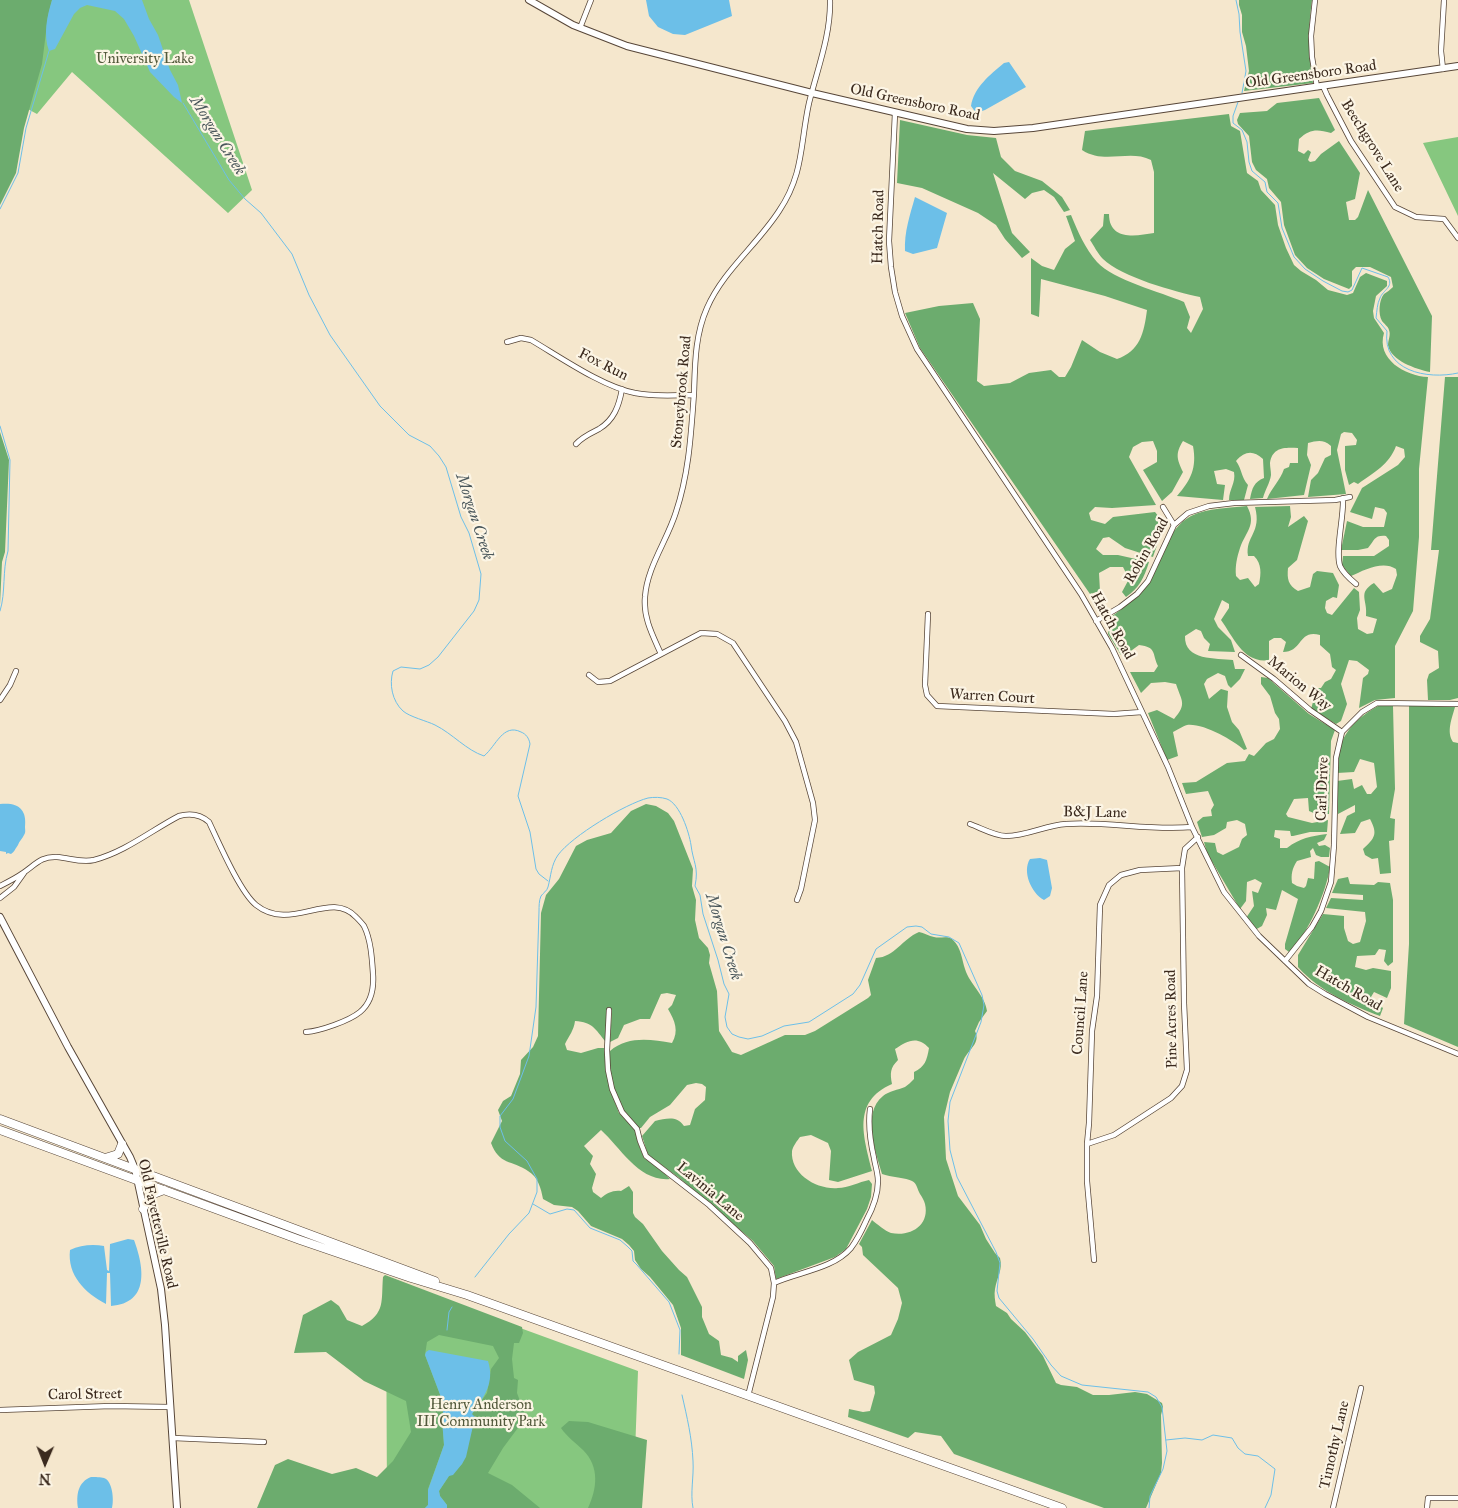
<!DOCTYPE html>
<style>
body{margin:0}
#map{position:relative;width:1458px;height:1508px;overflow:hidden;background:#f5e7cd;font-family:"IM FELL Great Primer",serif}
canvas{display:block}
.north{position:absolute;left:20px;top:1438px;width:50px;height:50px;-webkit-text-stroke:4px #fcf5e5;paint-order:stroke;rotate:181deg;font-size:14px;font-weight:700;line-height:20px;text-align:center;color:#3b2a1e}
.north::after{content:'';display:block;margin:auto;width:18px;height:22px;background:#3b2a1e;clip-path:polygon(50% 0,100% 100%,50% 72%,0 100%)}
</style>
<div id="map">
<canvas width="1458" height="1508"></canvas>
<div class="north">N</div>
</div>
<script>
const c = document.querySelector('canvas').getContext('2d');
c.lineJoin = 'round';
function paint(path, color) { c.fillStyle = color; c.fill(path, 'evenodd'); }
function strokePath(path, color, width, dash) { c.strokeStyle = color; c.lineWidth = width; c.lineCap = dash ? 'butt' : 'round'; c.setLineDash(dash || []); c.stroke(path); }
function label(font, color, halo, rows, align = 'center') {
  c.font = font + ' "IM FELL Great Primer",serif'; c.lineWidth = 4.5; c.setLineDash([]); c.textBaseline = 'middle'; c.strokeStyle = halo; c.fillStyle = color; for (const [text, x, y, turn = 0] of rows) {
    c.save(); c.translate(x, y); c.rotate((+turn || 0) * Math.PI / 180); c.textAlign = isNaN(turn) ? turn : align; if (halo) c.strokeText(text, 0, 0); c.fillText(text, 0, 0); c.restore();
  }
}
paint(new Path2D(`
 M0 0H189L252 190 228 213 72 72 37 114 24 107Z
 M1458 137V216L1423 143Z
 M386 1279 638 1371 633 1508H387Z`), '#86c77f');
paint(new Path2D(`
 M0 0H52L48 16 42 64 24 128 16 173 0 205Z
 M1239 0H1312C1308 30 1308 53 1313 83L1244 91 1249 71 1246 46 1242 32V15L1239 5Z
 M1319 98 1335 130 1331 133C1317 129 1310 129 1299 139L1298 151 1304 154 1308 150 1311 152 1308 160 1310 162 1315 161 1321 154 1339 141 1360 173 1355 199 1346 202 1349 220H1355L1358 217 1368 190 1432 316 1430 372C1416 369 1391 361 1388 345 1388 340 1391 335 1389 330 1388 326 1384 324 1382 321 1378 314 1379 300 1384 294 1387 292 1390 290 1393 287L1391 277 1370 267H1356L1352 271V286L1349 289 1324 279 1307 268 1295 255 1284 225 1281 202 1269 188 1267 179 1256 170 1252 162 1249 136 1238 124 1237 120 1240 113 1267 111 1277 103Z
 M1229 114 1231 126 1240 131 1247 173 1258 181 1261 190 1275 205 1278 225 1286 248 1294 265 1301 271 1316 280 1328 290 1347 295 1353 293 1360 277 1366 273 1387 281V286L1376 296 1373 311 1374 318 1384 333C1376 359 1405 376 1428 377L1419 469V537L1413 611 1395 646V698L1375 700 1359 708 1363 678 1368 674 1369 670 1357 661 1349 660 1341 684 1347 704 1341 721 1336 724 1311 709 1317 688H1321L1325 682 1331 679 1336 670 1332 667 1330 654 1320 645V635C1298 629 1303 652 1283 652L1286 642 1281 638H1274L1269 641V660C1244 664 1234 638 1221 620L1229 608V604L1222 600 1214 619 1218 627 1231 640 1235 652 1208 651 1210 644 1204 638 1201 631 1196 629 1185 636C1184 661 1216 658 1233 660L1235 669H1245L1240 679 1231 688 1228 685 1225 676 1218 673 1207 679 1204 684 1209 699 1221 689 1228 691 1227 707 1232 722 1239 730 1247 749 1244 750C1233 740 1203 723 1187 725 1183 726 1177 730 1173 732L1178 756 1167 760 1148 713 1157 710 1174 719C1187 704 1182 702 1176 684L1165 682 1151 683 1141 693 1130 672H1154L1158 666C1152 654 1157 647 1139 645L1128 653 1121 655 1108 634 1111 617C1125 606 1141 596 1150 580 1162 559 1167 529 1191 516 1208 508 1229 508 1247 506 1257 525 1246 531 1240 548 1237 557 1235 566 1236 576L1240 580 1248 578 1255 587 1259 584C1261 574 1262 564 1254 556H1248C1245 536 1262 533 1255 507L1290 506 1291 517 1288 527 1304 516 1308 521 1297 560 1288 568C1287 579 1288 585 1298 591L1310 587 1313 574 1317 571 1333 573 1339 585 1337 598 1333 597 1326 601 1325 608 1327 613 1332 615 1354 588 1359 592 1360 610 1357 618 1358 629 1367 634 1373 633 1377 619 1366 616C1368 600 1357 593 1374 583L1383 593 1392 589 1397 575 1396 569C1383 560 1364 570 1351 576L1342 565 1343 556H1374L1389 546V540L1386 536C1374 535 1375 540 1368 548L1358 550H1341L1347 521 1363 527H1384L1387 513 1384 509 1375 507 1372 519 1350 512 1362 488 1398 465 1405 457 1404 449 1396 446C1389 465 1374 472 1358 484L1354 482 1349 485 1345 470V446L1356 445 1357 440 1352 433 1344 432 1341 434 1337 450 1346 494 1308 497 1311 480 1318 473 1325 458 1331 455V446C1323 439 1317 441 1308 443L1307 455 1311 465 1304 495 1267 499C1272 487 1280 481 1284 469L1289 467 1290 463H1298V448C1285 447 1272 447 1270 463 1270 467 1271 471 1271 475 1270 483 1265 490 1263 498L1250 499C1252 488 1254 482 1264 478L1263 459C1253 450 1245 451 1236 461 1242 469 1241 477 1248 485L1244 500H1229C1229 489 1236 483 1234 472L1226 469 1214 471 1217 484 1225 485 1223 500 1177 496C1191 480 1197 468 1193 446L1183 441C1175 454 1177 459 1183 472L1172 492 1162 501 1143 470 1157 462V451L1153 441 1142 442 1133 447 1129 457 1156 505 1112 508 1095 507 1089 513 1091 520 1105 524 1113 517 1155 512C1167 525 1158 542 1153 557L1125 548 1109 537 1103 538 1096 549 1103 555H1118L1149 562C1144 578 1139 588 1126 597L1122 592 1129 579 1123 567H1110L1099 573 1100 591 1090 594 920 348 905 313 939 306 973 303 980 319 977 381 984 386 1010 383 1029 373 1051 370 1059 377H1065L1071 367 1082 340 1100 352 1117 359C1140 351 1144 333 1147 310L1105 296 1041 279 1039 317 1031 314V258L1042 266 1054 270 1065 249 1075 241 1066 216 1071 215C1078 232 1085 248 1097 262 1113 280 1161 292 1184 302L1190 317 1187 328 1191 333 1203 309 1200 297C1176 292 1121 277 1103 259 1098 254 1094 246 1090 240L1103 226 1104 214H1109C1109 241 1136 236 1154 233V172L1151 160C1129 149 1105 165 1082 150L1085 131Z
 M900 120 967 135 996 138 1001 157 1015 171 1042 181 1062 197 1070 210 1064 212 1054 197 1044 190 1032 193 1025 199 993 173 1012 233 1030 252 1022 258 1005 239 996 225 978 213 922 188 897 183Z
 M1445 377H1458V698L1450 700H1428L1427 680 1429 674 1439 668 1438 651 1420 642V636L1430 619 1439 550H1431Z
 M0 432 9 460 5 552 2 562 0 605Z
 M1261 677 1268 678 1309 714 1335 730 1331 741 1329 814H1316L1309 811 1308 798 1294 799 1286 814 1288 817 1312 823 1328 820 1327 832H1310L1293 836H1291L1290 831 1275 830 1274 837 1280 839V848H1287C1300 838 1311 836 1327 834L1324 840 1317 843 1319 846 1325 845 1330 848 1329 857H1321L1316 855 1313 848 1310 851 1311 857 1297 861C1292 869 1291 874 1292 883L1297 886 1304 888 1306 886 1308 878 1314 879 1315 862 1319 861 1330 867C1327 890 1307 937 1289 952L1285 949V944L1298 899 1282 890 1276 910 1266 908 1267 915 1262 926 1255 930 1246 918 1254 906 1252 891 1258 893 1262 883 1255 879 1247 882 1246 901 1240 909 1207 853 1204 842 1215 843 1217 852 1223 855 1239 847 1242 839 1247 835 1245 824 1237 820 1227 822 1226 828 1214 835 1202 837 1197 822 1203 817 1212 816 1211 810 1214 805 1208 791 1186 794 1182 783 1196 782 1227 763 1245 761 1249 754 1254 756 1266 743 1274 739 1280 729 1279 719 1275 713 1270 696 1261 684Z
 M1409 705 1455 707C1452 718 1446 732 1453 742L1458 743V1047L1404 1024 1409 944Z
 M1378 706H1393L1395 789 1390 818 1395 819 1394 840 1389 841 1391 873 1380 874 1378 858 1372 859 1365 855 1363 849C1375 838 1378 834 1370 819L1361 822 1355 833 1340 834 1347 816 1355 812V805L1338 814 1337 781 1352 779 1354 789 1362 785 1367 794H1371L1377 787 1374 763 1360 759 1354 772 1337 773C1336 740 1350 722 1378 706Z
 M646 804 656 806 668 813 674 821 693 869 692 886 696 900 695 920 699 938 708 948 710 955 709 963 717 991 719 1031 732 1052 741 1055 785 1035H805L815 1031 868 998 871 995 868 980 876 958C895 957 902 939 919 932 924 933 929 936 934 937 940 939 948 935 953 940 961 947 962 960 965 969 970 985 985 995 987 1011L979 1022 975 1031C981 1043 969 1049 964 1059L950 1092 944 1117 946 1159 958 1196 980 1225 986 1239 995 1253 1000 1258C1003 1270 997 1277 995 1289 994 1295 995 1300 996 1306L1007 1313 1011 1319 1025 1332 1043 1356 1056 1383 1061 1385 1077 1387 1093 1395H1109L1135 1392 1147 1394 1162 1403 1163 1407 1161 1415 1162 1463 1161 1473 1146 1508H1104L954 1454 941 1436 915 1432 908 1438 848 1417 849 1409 863 1412 870 1411 875 1393 874 1386 854 1380 849 1360 858 1352 891 1335 898 1319 902 1303 898 1288 863 1255 862 1247 859 1244 872 1220C877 1224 885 1231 891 1233 911 1237 930 1225 925 1204 924 1200 922 1197 920 1194 917 1189 917 1183 912 1181 907 1178 890 1177 882 1174 876 1152 861 1114 883 1096 889 1091 898 1090 905 1087 908 1085 911 1082 914 1079V1072C925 1067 927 1060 929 1048 917 1035 907 1041 895 1049L898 1060C890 1068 890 1073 892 1084 851 1102 864 1137 872 1171L838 1182 829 1180 831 1151 828 1143 811 1135 800 1137C797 1141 793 1146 792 1151 790 1174 817 1190 838 1188 848 1188 859 1182 869 1180L872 1184 871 1197 867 1209 846 1249 835 1257 776 1279 774 1266 753 1241 678 1177 648 1155 642 1136 655 1121C666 1119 676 1115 684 1126L690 1125 695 1109 705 1100 706 1087 702 1084 696 1083 687 1085 670 1105 650 1117 641 1128H638L623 1111 613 1088 610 1069V1051C627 1036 650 1039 672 1043 679 1031 675 1021 668 1009L672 1005 676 995 667 993 661 994 650 1019H640L624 1025 618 1038 610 1042 612 1009H607L606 1042C595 1029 593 1022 575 1021 574 1030 569 1036 565 1044L567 1050 581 1053 598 1048H605L610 1089 619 1113 635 1129 638 1143 644 1158 659 1168 670 1179C639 1182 621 1148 601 1130L584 1146 593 1156 590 1164 596 1174 592 1188 593 1192 601 1198C607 1193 613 1190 621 1191L629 1186 633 1192V1213L635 1217 643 1224 662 1251 679 1270 687 1277 702 1307V1317L709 1334 719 1341 721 1355 732 1358 738 1362V1356L746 1350 748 1360 744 1379 681 1355V1328L673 1305 650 1277 641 1269 635 1260 634 1251 629 1245 622 1239 591 1226 578 1211 572 1207 554 1205 543 1199C541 1188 538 1177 528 1171 512 1160 499 1165 491 1143L502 1121 498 1110 503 1101 511 1096 520 1074 521 1060 533 1047 538 1036 541 913 546 895 559 879 576 846 587 840 611 833 631 811Z
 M1348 877 1350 884 1374 885 1378 882 1390 883 1393 900V962L1388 966 1384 961 1386 950 1379 949 1375 955 1357 956 1355 967 1366 970 1373 968 1391 971V988L1387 998 1374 992 1371 997 1383 1008 1380 1016C1351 1005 1319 991 1298 967V955L1323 914 1344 916V928L1348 941 1353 944 1360 942 1366 921 1365 912 1326 908 1331 898 1363 900V895L1332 893 1338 879Z
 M385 1275 522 1327 523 1333 519 1343H514L512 1359 514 1378 518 1380 517 1393 526 1417 503 1448 488 1473 512 1485 540 1508H447V1505L440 1496 439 1491 449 1476 462 1464 473 1425 472 1414 487 1393 491 1369 499 1358 493 1346 439 1335 427 1342 425 1355 444 1405 442 1419 444 1445 428 1489V1505L425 1508H257L275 1465 288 1459 332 1474 356 1468 377 1477 393 1461 411 1432 406 1401 364 1381 326 1352 294 1353 303 1315 331 1300 339 1306 347 1320 362 1326C386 1313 381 1301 383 1277Z
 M569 1421 588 1422 647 1440 642 1508H588C597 1489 600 1467 583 1450 575 1442 567 1437 561 1428Z`), '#6cac6e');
paint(new Path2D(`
 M52 0H142L149 19 158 35 170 70 178 85 182 103 174 97 150 72 134 36 124 19 115 11 87 5 80 8 74 14 55 49 49 51C43 35 47 16 52 0Z
 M646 0H729L732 16 685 35 673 34 658 27 649 16Z
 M1009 62 1026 87 985 110 976 113 971 106C974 87 990 75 1004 63Z
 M915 197 947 213 937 248 913 254 905 251C904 232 910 215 915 197Z
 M0 804C19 802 27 810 25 827 25 830 26 832 24 835 23 838 19 841 18 845 15 849 15 851 11 854L8 853 6 854V852L0 851Z
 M1040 858 1047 860 1052 888 1050 896 1044 900C1031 893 1022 871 1030 859Z
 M128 1239 134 1240C144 1267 150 1303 111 1306L110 1273H107L106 1304C85 1293 67 1275 70 1250 80 1245 93 1244 104 1246L107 1270 109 1271 110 1244Z
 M429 1350 488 1361C495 1383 484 1397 472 1414L475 1417 466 1457 462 1464 453 1475 449 1476 439 1491 440 1496 447 1505V1508H425L428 1505V1490L444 1445 442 1419 444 1405 425 1355 426 1352Z
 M91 1477C95 1477 101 1477 104 1478 113 1481 114 1501 112 1508H78C76 1495 78 1482 91 1477Z`), '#6cbfe8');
strokePath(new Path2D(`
 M1236 0 1239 14 1240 32 1246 71 1242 93
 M1238 102 1233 116V123L1242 130 1247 142 1249 162 1252 171 1265 182 1267 192 1278 203 1282 228 1294 257 1305 269 1323 281 1342 291 1348 292 1352 290 1362 268 1388 277C1394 287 1383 290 1380 298 1377 304 1377 311 1376 318L1387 331C1382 371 1427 380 1458 373
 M183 103 229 180 245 199 261 213 292 254 309 295 330 335 380 406 409 435 430 446 439 456 446 467 461 517 469 533 481 574 479 600 474 611 438 657 429 665 420 669 401 667 393 671C389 684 392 701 403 711 410 717 427 721 435 725 453 734 466 750 484 756 496 746 503 723 521 732 526 734 529 738 530 744L518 796 530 832 536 869 539 874 548 881
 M0 209 18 173 26 128 49 51
 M0 426 10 460 8 551C2 571 6 592 0 611
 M533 1204 550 1214 567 1209 574 1210 590 1228 620 1240 627 1246 632 1251 633 1261 637 1265 669 1302 680 1330 679 1354
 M475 1277 509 1234 529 1213 537 1192V1179L527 1161 505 1141 500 1127V1116L513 1099 529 1056 536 1007 539 911C539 907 539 900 541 896 543 893 547 891 548 887 551 876 551 865 558 855 572 836 625 804 648 798 654 797 661 797 667 799 680 804 689 832 691 845 693 862 699 867 695 886L700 895 703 914 718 960 724 984 729 994 725 1017 727 1027 732 1034 739 1037 748 1039 762 1036 784 1026 809 1022 853 994 860 985 876 949 907 927 916 926 922 927 931 934 949 937 959 943 982 995 984 1005 981 1022 950 1102 948 1121 950 1150 957 1177 996 1252 1000 1263 997 1291 999 1298 1033 1339 1051 1365 1061 1376 1082 1385 1148 1392 1156 1397 1162 1407 1167 1451 1163 1469 1150 1496 1149 1508
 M447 1330 449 1312 452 1307
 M682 1395C687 1417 692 1438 693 1461 694 1477 690 1493 693 1508
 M1166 1440 1185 1438 1202 1440 1213 1435 1232 1438 1238 1448 1245 1454 1258 1456 1275 1469 1271 1495 1265 1508`), '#6cbfe8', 1);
const street = new Path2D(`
 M1315 0 1311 36 1312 57 1317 87
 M580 28 591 0
 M1443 69 1441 51 1444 0
 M1323 86 1327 95 1351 141 1395 207 1416 217 1444 219 1458 238
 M895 113 889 241 891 267 895 292 902 316 917 349 1081 594 1112 648 1168 767 1192 827 1224 892 1259 936 1309 984 1325 994 1368 1017 1458 1054
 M507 342 521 338 531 340C560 357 603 387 635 393 654 397 674 395 693 395
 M576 444C582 437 591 433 599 429 614 420 619 406 622 389
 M1343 498C1344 517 1335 550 1340 566 1343 573 1350 579 1356 584
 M1163 507 1174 525
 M928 614 925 685 927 695 937 706 1114 714 1142 712
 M1096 621 1120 607 1137 594 1148 581 1174 525 1188 513 1209 506 1234 503 1335 500 1350 497
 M661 654C653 636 643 618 645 597 647 567 667 541 676 512 689 473 691 434 694 393 695 364 695 335 707 308 723 271 757 245 779 211 804 174 800 144 809 103 817 70 831 35 830 0
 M1241 655 1274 679 1310 710 1342 732
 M589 675 598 682 610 681 701 633 717 634 733 643 785 721 796 742 813 803 815 820 801 889 797 900
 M0 700 10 685 16 671
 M970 824C981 828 995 836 1006 836 1027 836 1046 825 1066 824 1108 821 1150 831 1192 827
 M0 886C8 882 16 878 23 873 35 865 41 856 57 857 70 858 81 863 94 860 125 852 152 830 179 816 190 813 200 814 209 822 219 843 240 892 256 905 291 933 330 889 356 917 359 920 362 923 364 926 371 940 372 959 373 974 374 988 371 1003 360 1012 349 1021 320 1031 306 1032
 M0 898 14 887 24 873
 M1285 961 1312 927 1321 911 1331 882 1334 845 1336 758 1342 732 1362 712 1377 703 1458 704
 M609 1010 607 1050 608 1070 612 1089 622 1112 637 1129 640 1141 646 1156 709 1205 750 1243 771 1268 774 1283 773 1297 748 1396
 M1087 1144 1114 1135 1171 1098 1182 1086 1187 1070 1184 1003 1182 868 1185 849 1198 837
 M1094 1260 1087 1181V1144L1089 1123 1092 1031 1097 996 1100 905 1109 885 1121 875 1140 870 1182 868
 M774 1283C798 1272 833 1269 851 1248 857 1240 862 1230 866 1221 872 1210 878 1194 878 1181 878 1173 875 1165 874 1158 870 1141 868 1126 870 1109
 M0 1410 111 1406 170 1407
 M173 1438 264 1442
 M1333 1508 1361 1388
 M1427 1508 1428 1498H1458`);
const secondary = new Path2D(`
 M529 0 573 25 627 46 812 93 967 129 994 131 1033 128 1458 66
 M0 917 68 1047 130 1157 135 1169 161 1289 165 1325 177 1508`);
const highway = new Path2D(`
 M0 1119 435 1281
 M0 1130 300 1240 411 1278 467 1295 1062 1508
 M105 1158 118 1154 122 1144
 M143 1209 151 1195 164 1190`);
strokePath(street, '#574638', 6);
strokePath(secondary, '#574638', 8);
strokePath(highway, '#574638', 9);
strokePath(street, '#fff', 4.5);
strokePath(secondary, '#fff', 6);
strokePath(highway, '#fff', 8);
label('15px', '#52593b', '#fcf5e5', [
 ["University Lake",145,59],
 ["Henry Anderson",481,1405],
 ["III Community Park",481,1422]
]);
label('15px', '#3b2a1e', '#fcf5e5', [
 ["Old Greensboro Road",1311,75,-8],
 ["Old Greensboro Road",915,103,12],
 ["Beechgrove Lane",1372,146,58],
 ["Hatch Road",879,227,-89],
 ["Fox Run",603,365,27],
 ["Stoneybrook Road",682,392,-85],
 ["Robin Road",1147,551,-60],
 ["Hatch Road",1112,626,61],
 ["Marion Way",1299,684,39],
 ["Warren Court",992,697,3],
 ["Carl Drive",1323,789,-88],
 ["B&J Lane",1095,813,1],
 ["Hatch Road",1348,989,30],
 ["Council Lane",1081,1013,-86],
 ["Pine Acres Road",1172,1019,-91],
 ["Lavinia Lane",710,1192,40],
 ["Old Fayetteville Road",157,1224,77],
 ["Carol Street",85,1395,-1],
 ["Timothy Lane",1335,1445,-77]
]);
label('italic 16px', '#4a575b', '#fcf5e5', [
 ["Morgan Creek",217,136,58],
 ["Morgan Creek",474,517,72],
 ["Morgan Creek",723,937,73]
]);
</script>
